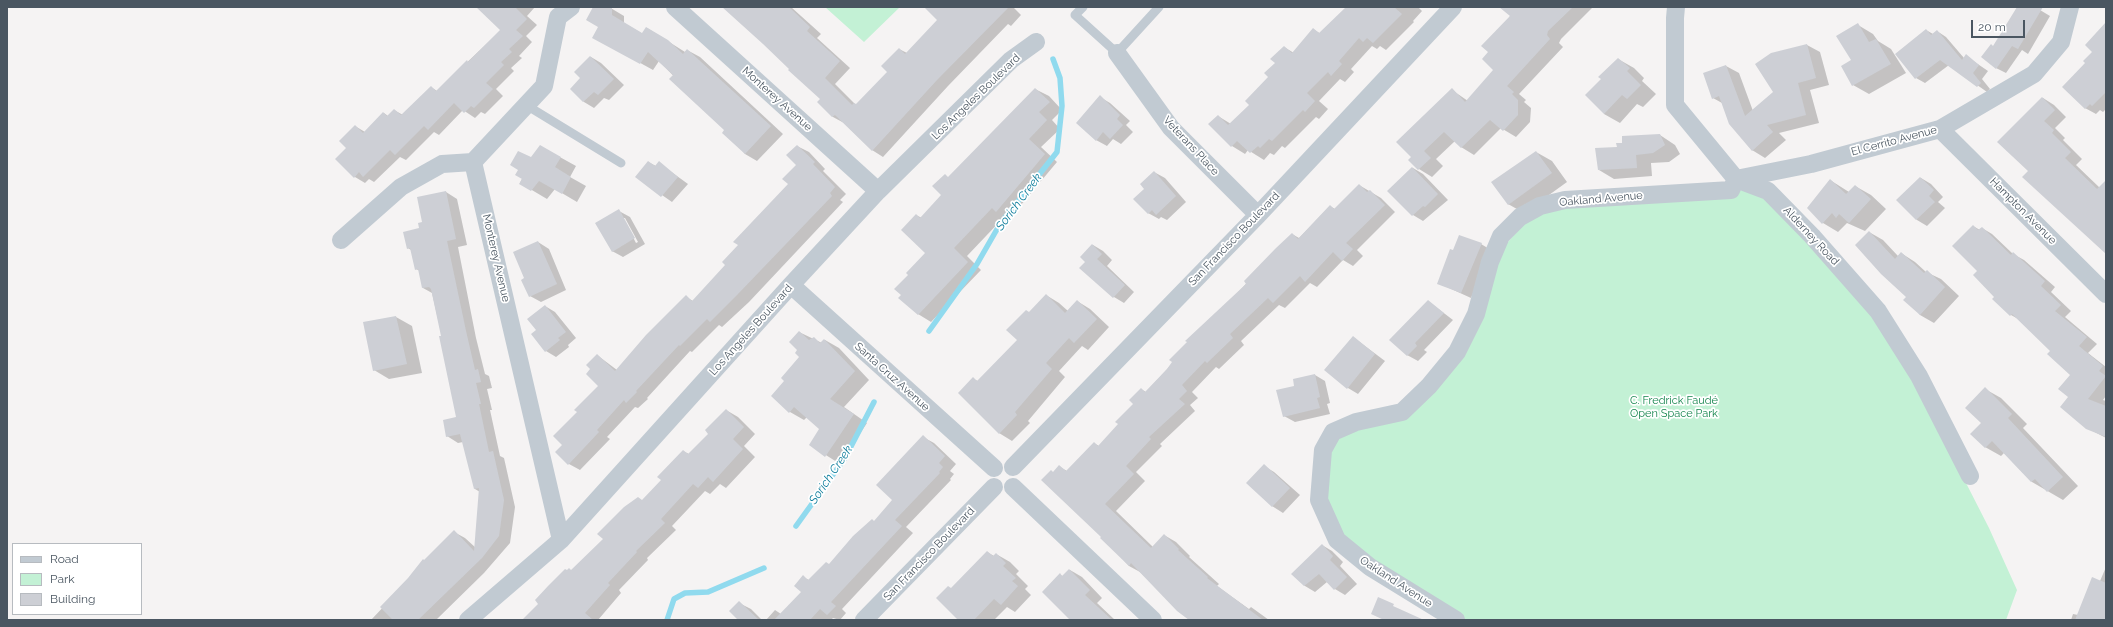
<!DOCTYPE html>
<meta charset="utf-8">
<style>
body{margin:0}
#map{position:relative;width:2113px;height:627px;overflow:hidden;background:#f5f3f3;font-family:Raleway,sans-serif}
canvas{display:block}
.frame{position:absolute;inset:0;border:8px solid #4a5661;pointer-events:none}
.legend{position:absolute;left:12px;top:543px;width:130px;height:72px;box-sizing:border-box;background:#fff;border:1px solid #b7bbc0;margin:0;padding:5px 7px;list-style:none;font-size:12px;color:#4a5661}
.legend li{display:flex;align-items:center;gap:8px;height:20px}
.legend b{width:20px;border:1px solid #b7bbc0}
.scale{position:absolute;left:1971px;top:20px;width:54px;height:18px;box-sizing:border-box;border:2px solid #4a5661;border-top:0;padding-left:5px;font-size:12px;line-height:14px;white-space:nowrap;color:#4a5661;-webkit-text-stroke:3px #fff;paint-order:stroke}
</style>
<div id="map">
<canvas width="2113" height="627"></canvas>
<div class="frame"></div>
<ul class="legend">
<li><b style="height:5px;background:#c1cad2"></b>Road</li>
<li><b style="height:11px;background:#c3f1d5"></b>Park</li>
<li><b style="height:11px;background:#cdcfd5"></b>Building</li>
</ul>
<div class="scale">20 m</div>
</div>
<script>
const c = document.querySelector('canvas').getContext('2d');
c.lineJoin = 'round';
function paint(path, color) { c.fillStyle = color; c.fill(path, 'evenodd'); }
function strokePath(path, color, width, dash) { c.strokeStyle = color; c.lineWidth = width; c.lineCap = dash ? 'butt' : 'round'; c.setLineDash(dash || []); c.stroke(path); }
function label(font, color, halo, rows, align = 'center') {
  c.font = font + ' Raleway,sans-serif'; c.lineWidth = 3.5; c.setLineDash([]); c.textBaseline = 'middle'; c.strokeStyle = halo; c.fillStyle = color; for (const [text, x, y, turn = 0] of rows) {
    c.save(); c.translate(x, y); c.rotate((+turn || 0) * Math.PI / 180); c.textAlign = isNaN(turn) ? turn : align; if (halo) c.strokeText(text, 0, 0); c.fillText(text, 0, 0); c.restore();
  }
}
paint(new Path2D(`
 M825 7H900L864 42Z
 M1731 190 1768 191 1878 311 1989 528 2017 590 2006 620H1456L1337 540 1319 500 1333 432 1402 412 1457 352 1490 262 1540 206Z`), '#c3f1d5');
paint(new Path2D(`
 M486 7H535L527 16 537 25 526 36 532 42 519 56 522 58 511 68 514 71 496 89 503 96 485 114 481 112 475 118 463 110 439 135 434 132 406 160 400 157 374 182 369 179 365 183 355 177 348 148 355 126 365 132 384 113 388 116 394 110 403 115 431 87 437 91 501 30Z
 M594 7H609L624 16V23L643 34 647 28 685 52 687 50 700 57 783 134 757 161 745 154 726 130 659 61 653 70 606 44Z
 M727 7H791L821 34 817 38 850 68 835 84 856 105 889 72 899 49 907 53 939 20 938 7H1013L1021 15 1011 26 1008 24 948 86 883 157 872 150 844 123 833 117 818 102 821 99Z
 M1347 7H1418L1422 11 1413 21 1414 22 1386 50 1380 46 1377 49 1372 46 1351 69 1354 72 1345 82 1340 79 1319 101 1328 109 1319 119 1316 117 1285 148 1282 146 1274 155 1270 153 1264 160 1248 150 1245 154 1232 146 1218 116 1231 124 1250 105 1269 77 1284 47 1294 53 1313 29 1321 34Z
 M1515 7H1593L1561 39 1559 43 1563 47 1519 94 1526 100 1524 102 1531 108 1530 122 1516 137 1501 128 1474 155 1461 147 1455 141 1436 159 1443 166 1432 177 1419 169 1410 160 1452 90 1468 101 1495 70 1490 52Z
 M2018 7H2035L2050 16 2028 54 2022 50 2006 73 1996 68 1994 47Z
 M2106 23V109L2103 112 2100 110 2096 114 2085 108 2087 63Z
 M1858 25 1873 34 1878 41 1891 49 1906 73 1869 94 1853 85 1843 66 1852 60Z
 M1926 30 1933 34 1937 31 1946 37 1964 58 1966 56 1988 71 1982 79 1990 89 1987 92 1949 65 1925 83 1916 78Z
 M1807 45 1820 52 1829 85 1810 90 1819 123 1779 133 1786 140 1765 158 1752 150 1722 103 1713 98 1726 66 1739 73 1753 111 1774 92 1771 54Z
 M591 57 601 63 624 85 609 100 604 98 594 108 584 102 571 89 582 78Z
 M1618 59 1634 68 1644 78 1642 81 1656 94 1643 107 1637 104 1620 123 1604 114 1602 79Z
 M1035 89 1049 96 1062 110 1052 120 1060 129 1041 147 1057 162 1010 218 1005 216 967 256 981 270 931 322 918 314 902 295 909 275 927 253 916 215 922 218 943 195 949 178Z
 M1100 97 1110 103 1130 121 1126 125 1133 132 1121 144 1113 139 1107 146 1096 140Z
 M2043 98 2054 105 2066 117 2055 128 2065 138 2063 140 2082 159 2076 165 2100 188 2106 187V253L2029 171Z
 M1660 135 1675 145 1680 154 1669 162 1651 163 1652 176 1614 179 1599 170Z
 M540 146 576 166 570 177 586 186 577 202 555 189 547 199 520 183 531 159Z
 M797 146 809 152 825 169 823 171 846 194 840 200 843 202 749 302 722 327 719 325 692 352 690 351 647 398 648 399 638 408 635 407 607 437 610 439 580 470 569 464 564 445 578 412 599 386 592 369 597 355 617 370 686 297 693 301 727 265 739 245 789 184 798 165Z
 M1536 152 1552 161 1567 182 1524 213 1508 204Z
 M648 162 656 166 659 163 688 184 672 202 636 177Z
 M1413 168 1423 174 1448 200 1423 221 1413 215 1389 191Z
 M1154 172 1165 178 1186 202 1167 220 1161 217 1159 219 1148 213 1146 189Z
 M1921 178 1931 184 1943 197 1938 202 1945 208 1927 226 1917 220 1898 200Z
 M1830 180 1849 192 1855 186 1871 195 1886 209 1865 231 1847 223 1838 232 1823 223 1808 208Z
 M1359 185 1381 198 1395 212 1357 250 1363 256 1353 266 1343 260 1317 287 1310 283 1285 308 1279 305 1241 341 1244 345 1219 369 1216 367 1192 392 1198 398 1190 405 1195 411 1160 444 1162 446 1136 472 1145 481 1116 511 1153 547 1164 535 1176 542 1190 556 1189 557 1219 584 1217 586 1249 609 1251 607 1269 620H1190L1140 572 1129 566 1102 537 1053 473 1060 467 1067 471 1094 443 1099 446 1119 424 1134 404 1141 389 1146 392 1292 234 1299 238 1330 206 1335 209Z
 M446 192 457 199 467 245 458 247 476 338 485 374 489 376 492 388 487 389 492 410H490L500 456 504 458 515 507 510 543 484 573 436 620H371L454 532 465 538 476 548 480 492 475 489 463 442 458 443 447 436 457 418 442 337 432 293 423 288 420 271 416 269 411 250 408 248 423 223Z
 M619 211 630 217 645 244 623 257 612 251ZM623 218H625L638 242 636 243Z
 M1973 226 1980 230 1982 228 1992 234 2013 254 2024 260 2055 287 2051 292 2071 311 2065 317 2097 344 2088 353 2106 367V396L2103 400 2106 401V438L2087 428 2069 397 2071 375 2051 351 2020 320 2011 315 1978 271Z
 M1869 232 1883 240 1898 256 1901 253 1915 262 1926 272 1941 279 1959 296 1934 323 1920 315 1907 297Z
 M538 242 549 249 566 290 541 302 530 296Z
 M1481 244 1491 250 1471 298 1438 283 1454 251Z
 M1093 245 1103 251 1112 260 1107 266 1134 292 1124 303 1114 297 1086 262Z
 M1046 295 1059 303 1068 311 1077 301 1090 309 1109 327 1088 350 1082 346 1059 371 1065 377 1028 421 1030 423 1012 441 999 433 973 379 978 381 1018 340 1030 313Z
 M1428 301 1453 320 1424 350 1427 352 1418 361 1407 355Z
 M545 306 555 312 576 338 568 345 569 347 556 357 546 351 537 330Z
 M396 317 412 326 422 373 389 379 374 370Z
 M799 332 822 343 825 340 839 348 869 380 844 407 867 423 840 464 810 445 821 429 807 417 804 420 790 412 786 381 801 357 799 350Z
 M1353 337 1385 361 1358 394 1348 388Z
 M1315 375 1325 381 1330 403 1327 404 1330 414 1295 422 1284 416 1296 387Z
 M1985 389 2001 398 2027 424 2023 428 2078 486 2063 500 2032 482 2004 453 2001 456 1985 447 1982 423Z
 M726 410 738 417 755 434 744 446 755 457 726 488 720 484 710 494 705 491 672 526 676 530 647 558 648 560 619 590 621 593 598 620H524L643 501 662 480 683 451 689 454 710 434Z
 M923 437 934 443 956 464 950 471 954 474 950 479 951 480 906 527 913 533 842 609 846 613 840 620 833 618 831 620H766L775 610 781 614 802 592 803 577 809 580 829 565 875 522 893 500Z
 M1264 466 1274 472 1300 495 1283 513 1272 506Z
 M1322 545 1332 551 1343 562 1340 566 1357 584 1345 595 1335 589 1327 582 1315 592 1305 586 1292 574Z
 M987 552 994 556 996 554 1010 562 1019 571 1016 574 1028 586 1025 589 1031 595 1015 612 1007 607 994 620H960L952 589Z
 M2106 567V620H2071L2073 614 2078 615 2100 581Z
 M1070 570 1082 577 1102 598 1097 603 1115 620H1072L1060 575 1063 576Z
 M739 603 751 609 762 620H740Z`), '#0003');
strokePath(new Path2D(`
 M929 331 977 264 1000 224 1057 152 1062 106 1060 78 1053 59
 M796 526 845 458 874 402
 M667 620 674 599 685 593 708 592 764 568`), '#90daee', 5.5);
paint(new Path2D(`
 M476 7H515L527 19 516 30 523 36 509 49 512 52 501 62 504 65 486 83 493 89 474 108 471 106 464 113 454 103 428 130 424 126 395 155 390 150 363 177 359 172 354 178 335 159 346 148 339 141 355 125 363 133 383 112 387 116 394 109 401 115 431 86 436 91 467 60 468 62 500 30Z
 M593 7H612V15L642 33 646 27 668 40 683 54 687 49 771 126 745 154 722 133 724 130 669 79 673 75 648 52 640 64 592 38 598 27 586 20Z
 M722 7H789L810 27 807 31 840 61 825 78 852 105 854 103 856 104 887 72 881 66 899 48 905 54 937 20 924 7H1009L937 80 872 151 835 115 832 117 817 102 820 99 788 70 789 69 763 44Z
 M1346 7H1394L1402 14 1373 43 1367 38 1363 42 1359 38 1339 61 1342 64 1331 76 1328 72 1307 93 1315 101 1305 112 1303 110 1272 141 1269 139 1260 148 1258 146 1250 153 1237 141 1231 147 1208 124 1218 115 1228 125 1249 105 1245 101 1268 77 1264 73 1275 63 1270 59 1284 46 1292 53 1313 28 1319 33Z
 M1499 7H1573L1548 31 1547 35 1550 39 1507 86 1514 92 1512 94 1518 100V115L1503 131 1490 120 1461 148 1444 132 1424 151 1431 158 1418 170 1408 160 1411 157 1396 142 1452 88 1465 102 1493 70 1482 59 1488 52 1481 46 1510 16Z
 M2017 7H2043L2018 49 2012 46 1996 69 1981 57 1991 44 1993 46Z
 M2106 22V92L2092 106 2090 104 2085 109 2062 87 2085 63 2083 61 2092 52 2085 45Z
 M1858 23 1869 42 1876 39 1891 64 1852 86 1841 66 1851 60 1836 36Z
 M1926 29 1931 35 1937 30 1962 60 1966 54 1979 65 1973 73 1981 83 1977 87 1940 60 1915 79 1895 54Z
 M1807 44 1816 78 1798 83 1806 115 1767 125 1773 132 1752 151 1729 124 1719 96 1712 99 1703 73 1726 65 1745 116 1773 92 1755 64 1771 53Z
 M590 56 614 79 598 95 594 92 583 102 570 89 580 78 574 72Z
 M1618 58 1630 68 1627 71 1641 85 1627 99 1622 95 1604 114 1585 95 1601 79 1598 77Z
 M1035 88 1050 102 1039 112 1047 120 1029 139 1045 154 996 212 992 208 954 248 968 262 918 315 898 298 901 295 894 289 908 275 906 273 925 253 901 230 916 214 920 218 941 195 932 186 945 174 948 177Z
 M1100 95 1120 115 1117 119 1123 125 1110 139 1103 132 1096 141 1076 123Z
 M2042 97 2055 110 2044 121 2054 130 2052 133 2071 152 2065 158 2097 189 2106 180V254L2022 177 2028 171 1997 142Z
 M1660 134 1665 145 1653 153 1636 155 1637 168 1598 170 1595 148 1617 147 1616 143H1622V136Z
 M540 145 561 157 555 167 571 177 562 194 539 181 531 191 519 184 522 179 515 175 518 170 510 165 518 151 531 157Z
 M797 145 815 162 813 164 835 187 830 193 832 196 737 295 710 322 707 319 680 346 679 345 636 391 637 392 626 403 624 400 597 430 599 432 568 465 555 452 562 445 553 436 577 412 574 410 598 386 586 374 590 369 586 365 597 354 615 371 646 335 686 295 692 301 725 265 722 262 738 245 733 242 788 184 782 179 796 165 786 155Z
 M1536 151 1552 173 1508 205 1491 182Z
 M648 161 655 166 659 161 678 177 661 197 635 177Z
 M1412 167 1438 194 1425 207 1423 206 1412 216 1387 191Z
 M1154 171 1176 196 1156 215 1152 210 1148 214 1133 199 1144 189 1140 184Z
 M1920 177 1934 190 1929 196 1935 202 1916 220 1896 200Z
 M1830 179 1846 194 1855 185 1871 199 1849 223 1839 214 1836 218 1832 213 1822 224 1807 208Z
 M1359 184 1367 192 1370 190 1385 205 1346 243 1353 249 1342 261 1333 252 1305 282 1300 276 1273 303 1268 298 1230 334 1233 338 1207 363 1205 361 1182 385 1187 391 1179 399 1185 404 1149 437 1151 439 1126 466 1134 474 1105 504 1151 548 1164 534 1179 549 1178 550 1208 577 1207 578 1263 620H1189L1177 611 1131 563 1129 566 1100 538 1101 537 1041 480 1051 470 1053 472 1059 465 1066 471 1094 442 1098 446 1118 424 1115 422 1133 404 1129 400 1141 388 1145 392 1167 369 1172 362 1169 360 1187 342 1185 341 1246 284 1244 281 1276 248 1292 233 1298 239 1330 205 1334 209Z
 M446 191 456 239 447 241 466 331 475 370 478 369 481 382 476 383 481 404H479L489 452 493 451 504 500 499 536 482 558 418 620H393L380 607 408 578 423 559 424 560 454 530 474 551 479 488 474 489 460 434 446 437 443 420 456 417 439 336H441L431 289 429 287 422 288 418 269 415 270 410 248 407 249 403 232 419 228 418 223 422 222 417 197Z
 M619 209 635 238 612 252 595 223Z
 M1973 225 1978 230 1982 227 2011 255 2013 252 2045 281 2041 286 2061 305 2055 311 2087 337 2079 346 2103 366 2099 371 2106 376 2088 399 2106 406V437L2086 429 2060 407 2068 397 2058 389 2070 375 2047 354 2050 351 2012 314 2010 316 1992 299 1994 297 1973 275 1977 271 1952 246Z
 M1869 231 1895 259 1901 252 1924 273 1927 270 1945 287 1920 315 1903 300 1906 297 1881 274 1855 245Z
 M1459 235 1482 243 1461 293 1437 284 1450 249 1453 250Z
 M538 241 557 284 529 297 521 280 524 278 513 252Z
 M1092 244 1102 254 1097 259 1125 285 1113 298 1079 268 1085 262 1080 257Z
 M1046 294 1065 313 1077 300 1097 319 1074 343 1069 338 1046 363 1052 369 1015 412 1017 415 999 434 958 393 973 377 977 381 1017 340 1006 330 1026 310 1029 312Z
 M1428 300 1444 313 1415 343 1417 346 1407 356 1389 340Z
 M545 305 566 332 558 338 560 340 545 352 531 334 536 330 527 319Z
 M396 316 407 364 373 371 363 322Z
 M799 331 809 340 814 337 820 343 824 339 855 371 830 399 854 414 825 457 809 445 819 429 794 407 789 413 771 396 784 381 781 378 799 357 795 353 797 350 789 342Z
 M1353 336 1375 354 1347 389 1324 370Z
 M1315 374 1320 397 1317 398 1320 408 1283 417 1276 390 1294 386 1293 379Z
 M1985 387 2012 414 2008 418 2063 477 2047 492 2035 479 2031 482 1992 441 1985 448 1970 434 1981 423 1965 408Z
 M726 409 744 427 733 439 743 449 713 482 708 477 698 488 693 484 661 519 665 523 636 551 637 552 608 583 610 585 585 613 593 620H522L538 604 535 600 548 586 565 569 567 570 569 568 571 570 603 539 597 534 624 507 638 497 642 500 661 480 657 477 683 450 688 454 708 434 705 430Z
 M923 435 945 456 939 463 943 467 939 472 940 473 895 520 902 526 831 602 836 606 827 615 820 609 810 620H774L801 592 794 586 803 575 808 580 826 562 829 564 853 536 872 519 874 521 892 500 876 485Z
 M1264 464 1290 488 1272 507 1246 483Z
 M1322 544 1333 556 1330 560 1347 577 1334 590 1319 574 1304 586 1291 574Z
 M987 551 993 556 996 553 1006 563 1003 566 1016 578 1012 581 1018 586 1001 605 994 599 974 620H958L936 598 948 586 951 588Z
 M1069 569 1090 590 1085 595 1112 620H1070L1042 592 1060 573 1062 576Z
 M2092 577 2106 583V620H2075Z
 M1378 597 1394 604 1393 606 1424 620H1384L1371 614Z
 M739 601 759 620H738L729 611Z`), '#cdcfd5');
strokePath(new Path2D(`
 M1083 7 1075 15 1117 53 1159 7
 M526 105 621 163`), '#c1cad2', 9);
strokePath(new Path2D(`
 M675 7 878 191
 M1676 7 1675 18V105L1736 179 1768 191 1812 236 1878 311 1919 376 1970 476
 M1117 53 1171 128 1258 215
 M1940 129 2106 294
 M473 162 561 540
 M473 162 544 86 558 17 571 7
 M1736 179 1811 164 1940 129 2034 74 2061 42 2070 7
 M341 240 401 187 442 164 473 162
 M791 285 994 468
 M1013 467 1258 215 1453 7
 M1013 487 1153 620
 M468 620 561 540 791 285 878 191 1011 60 1036 42
 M864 620 994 487
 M1456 620 1370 567 1337 540 1319 500 1323 450 1333 432 1356 422 1402 412 1429 386 1457 352 1476 314 1490 262 1501 236 1520 217 1540 206 1565 200 1731 190 1736 179`), '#c1cad2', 18);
label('11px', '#4a5661', '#fff', [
 ["Los Angeles Boulevard",976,97,-44],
 ["Monterey Avenue",777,99,42],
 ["El Cerrito Avenue",1894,141,-15],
 ["Veterans Place",1191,146,47],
 ["Oakland Avenue",1601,199,-5],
 ["Hampton Avenue",2023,211,45],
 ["Alderney Road",1811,236,47],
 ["San Francisco Boulevard",1234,239,-46],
 ["Monterey Avenue",496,258,77],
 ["Los Angeles Boulevard",751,330,-48],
 ["Santa Cruz Avenue",892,377,42],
 ["San Francisco Boulevard",929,554,-46],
 ["Oakland Avenue",1396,582,33]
]);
label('11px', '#17864f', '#fff', [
 ["C. Fredrick Faudé",1674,401],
 ["Open Space Park",1674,414]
]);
label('italic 12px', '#0c7c9b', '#fff', [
 ["Sorich Creek",1019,202,-53],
 ["Sorich Creek",831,475,-56]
]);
</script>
